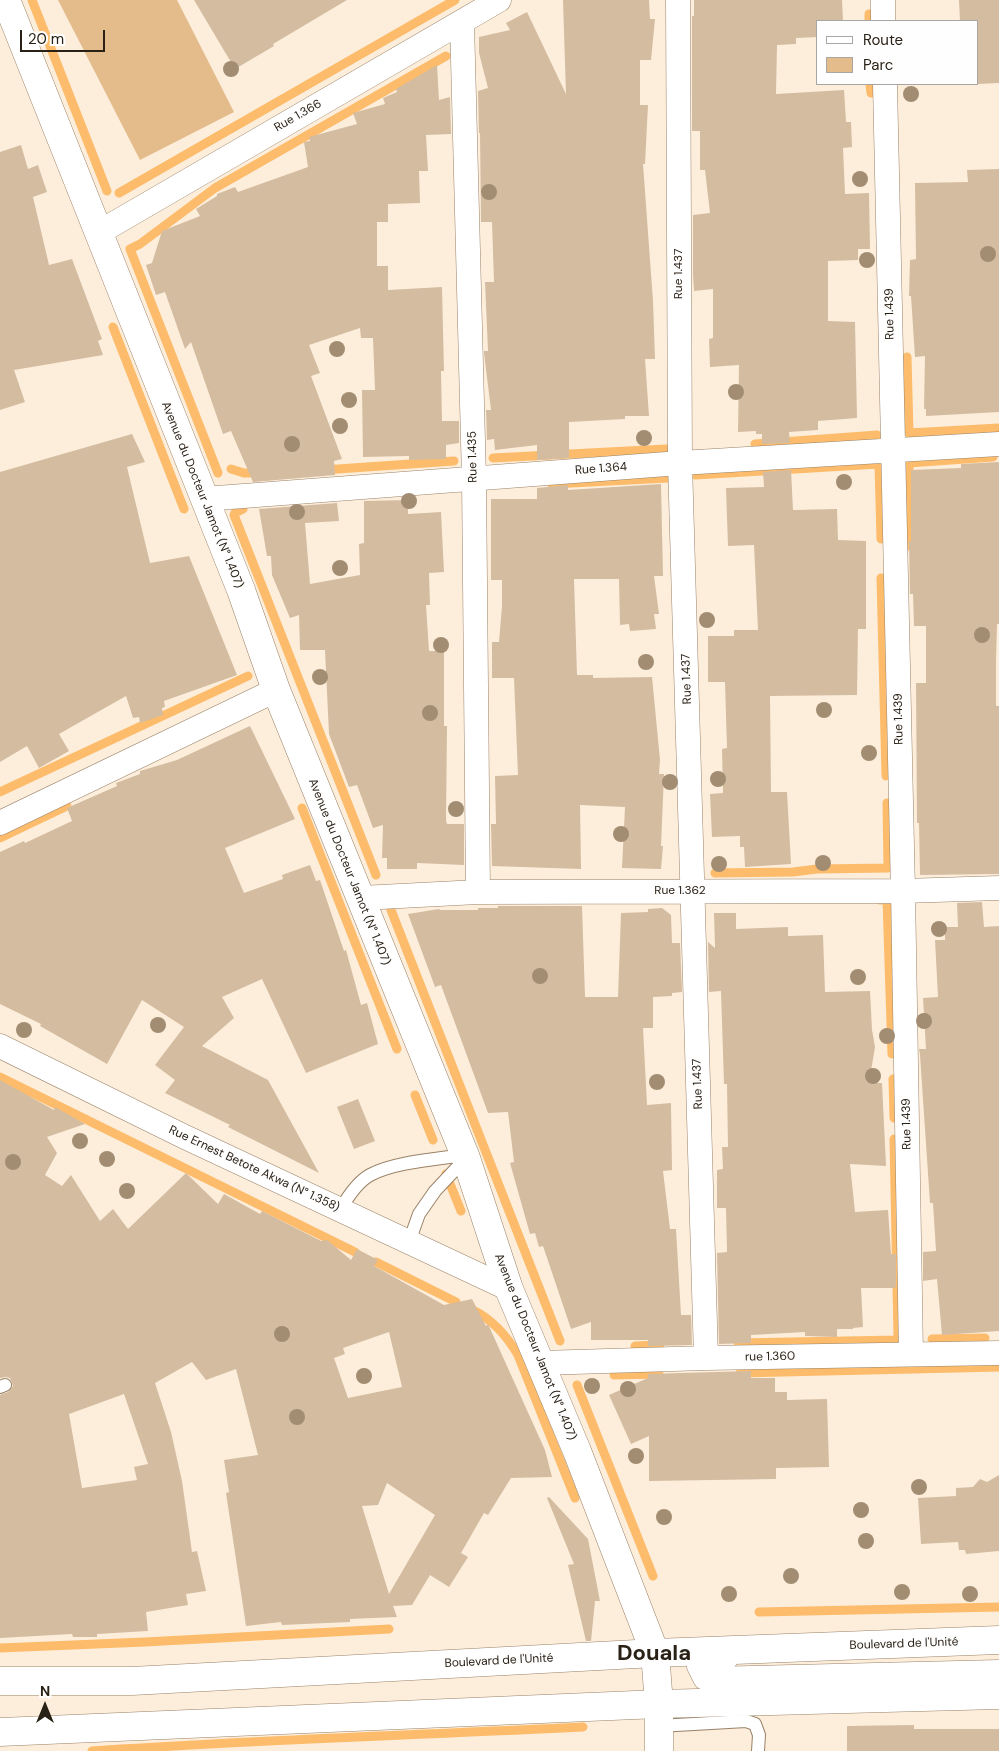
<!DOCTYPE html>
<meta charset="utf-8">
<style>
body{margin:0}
#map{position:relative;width:999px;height:1751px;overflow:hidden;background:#fdeedc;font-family:"DM Sans",sans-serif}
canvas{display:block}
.legend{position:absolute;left:816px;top:20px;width:162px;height:65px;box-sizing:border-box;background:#fefefe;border:1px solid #a9a6a1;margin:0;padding:6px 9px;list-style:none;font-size:15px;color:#2a2116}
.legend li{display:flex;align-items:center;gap:10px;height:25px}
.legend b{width:25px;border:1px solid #a9a6a1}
.north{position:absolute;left:20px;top:1681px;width:50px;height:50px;-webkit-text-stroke:4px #fefefe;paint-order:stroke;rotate:0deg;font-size:14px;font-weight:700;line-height:20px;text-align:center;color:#2a2116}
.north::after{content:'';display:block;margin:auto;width:18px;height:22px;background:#2a2116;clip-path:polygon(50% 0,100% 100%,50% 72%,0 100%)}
.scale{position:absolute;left:20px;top:30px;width:85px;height:22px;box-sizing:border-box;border:2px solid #2a2116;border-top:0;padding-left:6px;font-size:15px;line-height:18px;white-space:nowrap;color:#2a2116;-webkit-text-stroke:4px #fefefe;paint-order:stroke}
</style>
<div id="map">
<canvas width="999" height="1751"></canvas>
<ul class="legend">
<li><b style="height:6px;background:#fff"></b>Route</li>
<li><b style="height:14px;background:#e4bb8a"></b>Parc</li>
</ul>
<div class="north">N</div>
<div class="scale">20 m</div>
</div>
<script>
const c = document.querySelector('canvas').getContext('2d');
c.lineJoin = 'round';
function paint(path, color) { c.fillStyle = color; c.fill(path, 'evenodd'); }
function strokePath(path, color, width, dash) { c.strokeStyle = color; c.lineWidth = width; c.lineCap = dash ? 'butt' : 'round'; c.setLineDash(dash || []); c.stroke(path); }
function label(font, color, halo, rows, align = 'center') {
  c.font = font + ' "DM Sans",sans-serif'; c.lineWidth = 4; c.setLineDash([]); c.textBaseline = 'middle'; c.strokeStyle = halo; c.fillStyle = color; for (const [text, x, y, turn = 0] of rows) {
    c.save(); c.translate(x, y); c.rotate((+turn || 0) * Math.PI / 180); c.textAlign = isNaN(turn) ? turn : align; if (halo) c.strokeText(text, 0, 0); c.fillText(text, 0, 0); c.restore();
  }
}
paint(new Path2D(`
 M58 0H177L234 112 140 160Z`), '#e4bb8a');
strokePath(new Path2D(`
 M32 0 107 191
 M869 14V21
 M870 84 871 93
 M119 193 455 0
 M113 327 184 509
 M907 357 909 433 999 428
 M755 444 877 435
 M493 458 666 449
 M231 469 244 473H260
 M323 470 454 461
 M218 473 130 249 140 244 215 188 446 56
 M695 475 879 464 881 539
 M552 484 669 478
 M243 509 235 513 234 515 376 875
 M909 546V463L993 457
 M881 578 886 776
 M0 792 248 676
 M302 808 397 1049
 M0 838 67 806
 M715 873 793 872 817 869 888 868 887 803
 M880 900H887L892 1054
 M391 910 560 1341
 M0 1077 355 1252
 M893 1079 894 1118
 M415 1095 433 1140
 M894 1139 898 1337
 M446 1174 461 1211
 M376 1262 456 1302
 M473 1310C493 1320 507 1336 518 1355L575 1498
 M932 1339 985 1338
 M738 1343 898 1340
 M635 1346 660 1345
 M740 1373 999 1367
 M614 1375 659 1374
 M577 1385 653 1576
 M759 1612 999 1607
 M0 1648 145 1642 389 1629
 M92 1751C255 1740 419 1735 583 1727`), '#fcbc6b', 9);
paint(new Path2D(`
 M194 0H347L273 44 274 46 235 69Z
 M563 0H649L650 19H655L651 60H640V105H648L645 164H643L653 301 655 359H645L649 416H625V419L569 422V458L537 460V445L495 450 494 439 487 440 486 410H491L484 353V351H488L485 282H494L492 222H481L480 133H479L478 91 488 88 479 53V37L510 30 506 23 527 12 566 94Z
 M694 0H842L843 21H818V37L796 38V44L777 45 776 94 844 90 846 122H851L852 147 843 148 845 194 869 193 870 249H858V260L828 261V321L855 322 857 418 818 421V430L789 432 790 443 762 444V434H756V431L738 432 739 365 710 367 709 339 713 338V289L694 291 693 275V215L710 213 705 170H700V131H692V16H694Z
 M959 0H999V83L978 84V21H960Z
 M437 65 439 100 450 97 451 134 426 135 428 171H419L420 203 388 204V222H377V266H388V290L442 287 444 371H441L442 421H459V443L446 445V459L409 460V456L363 457 362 390H375L373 338H361L360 328 309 345 320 373 311 376 342 459 334 461 335 475 253 482 231 431 223 434 191 342 185 349 165 292 156 295 146 265 152 263 162 231 200 216 196 209 217 196V194L235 187 238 192 308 167 304 142 310 141 309 137 357 124 353 113 385 104 383 98 397 92 396 89Z
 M21 145 28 169 38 165 47 192 33 197 49 265 72 259 102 339 98 341 103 355 14 370 25 402 0 410V152Z
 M999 169V412L926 416V409H924L925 356 915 357 911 296H909L910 260 916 259 915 183 968 182 967 170Z
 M132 434 145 462 127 467 150 563 189 556 237 675 164 701 165 707 162 708 163 715 140 723 139 717 133 718 126 696 59 734 69 751 39 768 27 746 0 762V472Z
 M999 462V624H997L996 660V706H999V874L920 875 919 823H917L916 683H926V626H914L913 594H910L909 541H911V470L961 468V464Z
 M791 470 793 510 837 509 838 540 866 541V629H858L857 695 770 696 771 792H787L791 864 745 867 744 847H740V836L712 837 710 794 723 793 722 749 727 748 725 682H708V636H734V630H758L754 545 728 546 726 488 764 487 763 472Z
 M661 484 663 576H654L659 614H654L656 629 630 631 629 624 620 625 619 579H574L577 675H593V678L652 677 660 760 659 774H664L661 846H663L661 869 622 868 625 807 580 805 581 869 492 866 491 824H496L495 776 518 775 514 678H492V642H499L502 606V580H491V499H537V488L568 485V490Z
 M408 500V514L441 512 444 572 429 573 430 605H426L429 651H444V726H447L446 821 447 824H464V865L417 863V869H387V858H382L383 825 373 828 357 785 349 787 329 734 325 650H300L299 615 290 618 272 575 271 556H267L259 509 337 503 339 521 305 523 310 584 360 575 359 544 364 543V501Z
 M250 726 295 819 225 848 244 893 283 879 282 875 310 865 316 881 320 880 344 951 346 950 361 1005 367 1003 378 1044 306 1073 262 979 222 997 234 1018 202 1046 268 1080 319 1173 228 1127 230 1125 165 1093 175 1080 155 1065 184 1027 142 1000 107 1064 40 1026 41 1024 0 1004V852L24 841 25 843 72 821 67 808 117 786 116 783 140 774V771L177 760Z
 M982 902 984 927 999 926V1331L942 1335 937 1279 923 1281V1252L936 1251 933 1203H930L920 1055 919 1049H926L923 998 938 997 935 940H945V927H958L957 903Z
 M498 906H582L585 997H618L621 913 648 912V909L662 908 671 915 672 943H680L682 992 672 993V996L653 997V1028H643L647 1105 671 1103 672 1170 663 1171 670 1229H676L681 1315H691L692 1345 648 1346V1340H591V1322L571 1329 543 1246 539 1247 535 1233 530 1234 510 1163 514 1162 508 1112 488 1113 441 985 435 987 408 914 439 909 440 910H478V908H498Z
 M714 913H736V929L788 927V936L823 935 825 992 870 991 872 1030 875 1047 869 1083H882L886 1166 850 1164 855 1212 888 1210 891 1254H896V1284L895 1288H861L863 1327 853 1328V1329H837V1337L805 1336V1332L751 1335V1343L719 1344 717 1253 727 1252 726 1208H717V1170L723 1169 722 1147H728L727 1084H724L721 991 709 992 708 942 715 948Z
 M0 1080 54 1110 55 1107 85 1124 47 1137 57 1153 45 1175 62 1186 71 1175 100 1221 113 1209 128 1229 186 1173 218 1204 224 1194 260 1214 262 1211 321 1241 327 1240 351 1260 357 1249 378 1260 374 1266 444 1305 472 1299 486 1326 488 1324 545 1450 552 1477 511 1478 488 1515 484 1513 461 1553 468 1557 449 1587 430 1575 412 1605 393 1606 397 1617 350 1619V1622L282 1625 281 1622 246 1626 226 1493 229 1492 224 1460 258 1455 236 1369 206 1380 192 1362 155 1383 171 1432 182 1481 192 1552 197 1551 206 1591 186 1594 188 1605 146 1612 148 1631 97 1634V1637H73L72 1634 0 1638V1395L8 1392 13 1386 10 1378 6 1377 0 1378ZM389 1332 402 1387 348 1398 334 1358 345 1354 343 1348ZM124 1394 148 1464 134 1467 137 1480 82 1488 69 1414ZM387 1483 435 1515 389 1594 362 1506 378 1505Z
 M358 1099 375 1141 354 1149 337 1107Z
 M751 1371V1378H775V1392H787V1400L827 1399 829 1467 776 1468V1479L649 1481V1436L631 1444 609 1395 648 1378V1374Z
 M999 1475V1551L966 1554 965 1550H959L958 1542 921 1544 918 1498 956 1496V1488L973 1487 980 1479 987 1482Z
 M549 1497 588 1539 600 1601H595L591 1641H586L568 1565 574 1564 547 1498Z
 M914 1725V1729H999V1751H847V1726Z`), '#d4bca0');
const service = new Path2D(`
 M340 1210C347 1198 357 1182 370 1175 393 1162 438 1159 464 1155
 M409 1242 419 1214 435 1191 466 1158
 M0 1387 5 1385
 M659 1726 746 1721 755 1724 759 1735 758 1751`);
const minor = new Path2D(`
 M678 0 680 463 706 1358
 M883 0V21
 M462 22 474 479 478 892
 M885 84 903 891 911 1354
 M98 233 499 0
 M204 499 680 463 999 444
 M0 823 276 690
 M361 898 478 892 903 891 999 888
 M0 1046 185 1137 509 1289
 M541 1363 706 1358 999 1353
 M727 1657C715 1657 707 1656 699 1666L705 1678 710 1679 999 1672`);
const secondary = new Path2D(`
 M6 0 241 590 276 690 466 1158 509 1289 577 1451 636 1604 655 1653 659 1704V1751`);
const primary = new Path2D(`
 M0 1681H132L655 1653 999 1640
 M0 1732 659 1704 999 1695`);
strokePath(service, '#998267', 14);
strokePath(minor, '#998267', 25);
strokePath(secondary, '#998267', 29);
strokePath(primary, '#998267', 29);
strokePath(service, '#fff', 12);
strokePath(minor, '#fff', 24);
strokePath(secondary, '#fff', 28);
strokePath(primary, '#fff', 28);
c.fillStyle = '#a28d72';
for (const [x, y] of [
 [231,69],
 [911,94],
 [860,179],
 [489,192],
 [988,254],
 [867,260],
 [337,349],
 [736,392],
 [349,400],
 [340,426],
 [644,438],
 [292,444],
 [844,482],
 [409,501],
 [297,512],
 [340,568],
 [707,620],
 [982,635],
 [441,645],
 [646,662],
 [320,677],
 [824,710],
 [430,713],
 [869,753],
 [718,779],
 [670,782],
 [456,809],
 [621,834],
 [823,863],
 [719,864],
 [939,929],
 [540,976],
 [858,977],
 [924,1021],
 [158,1025],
 [24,1030],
 [887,1036],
 [873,1076],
 [657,1082],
 [80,1141],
 [107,1159],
 [13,1162],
 [127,1191],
 [282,1334],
 [364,1376],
 [592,1386],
 [628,1389],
 [297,1417],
 [636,1456],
 [919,1487],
 [861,1510],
 [664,1517],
 [866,1541],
 [791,1576],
 [902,1592],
 [729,1594],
 [970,1594]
]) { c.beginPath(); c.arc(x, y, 8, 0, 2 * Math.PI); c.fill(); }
label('12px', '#2a2116', '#fefefe', [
 ["Rue 1.366",298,116,-30],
 ["Rue 1.437",679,274,-90],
 ["Rue 1.439",890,314,-91],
 ["Rue 1.435",473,457,-91],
 ["Rue 1.364",601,469,-4],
 ["Avenue du Docteur Jamot (N° 1.407)",202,495,68],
 ["Rue 1.437",687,679,-92],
 ["Rue 1.439",899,719,-91],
 ["Avenue du Docteur Jamot (N° 1.407)",349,872,68],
 ["Rue 1.362",680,891],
 ["Rue 1.437",698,1084,-92],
 ["Rue 1.439",907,1124,-91],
 ["Rue Ernest Betote Akwa (N° 1.358)",254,1169,25],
 ["Avenue du Docteur Jamot (N° 1.407)",535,1347,68],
 ["rue 1.360",770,1357,-1],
 ["Boulevard de l'Unité",904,1644,-2],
 ["Boulevard de l'Unité",499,1661,-3]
]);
label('bold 22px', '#2a2116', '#fefefe', [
 ["Douala",654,1654]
]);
</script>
